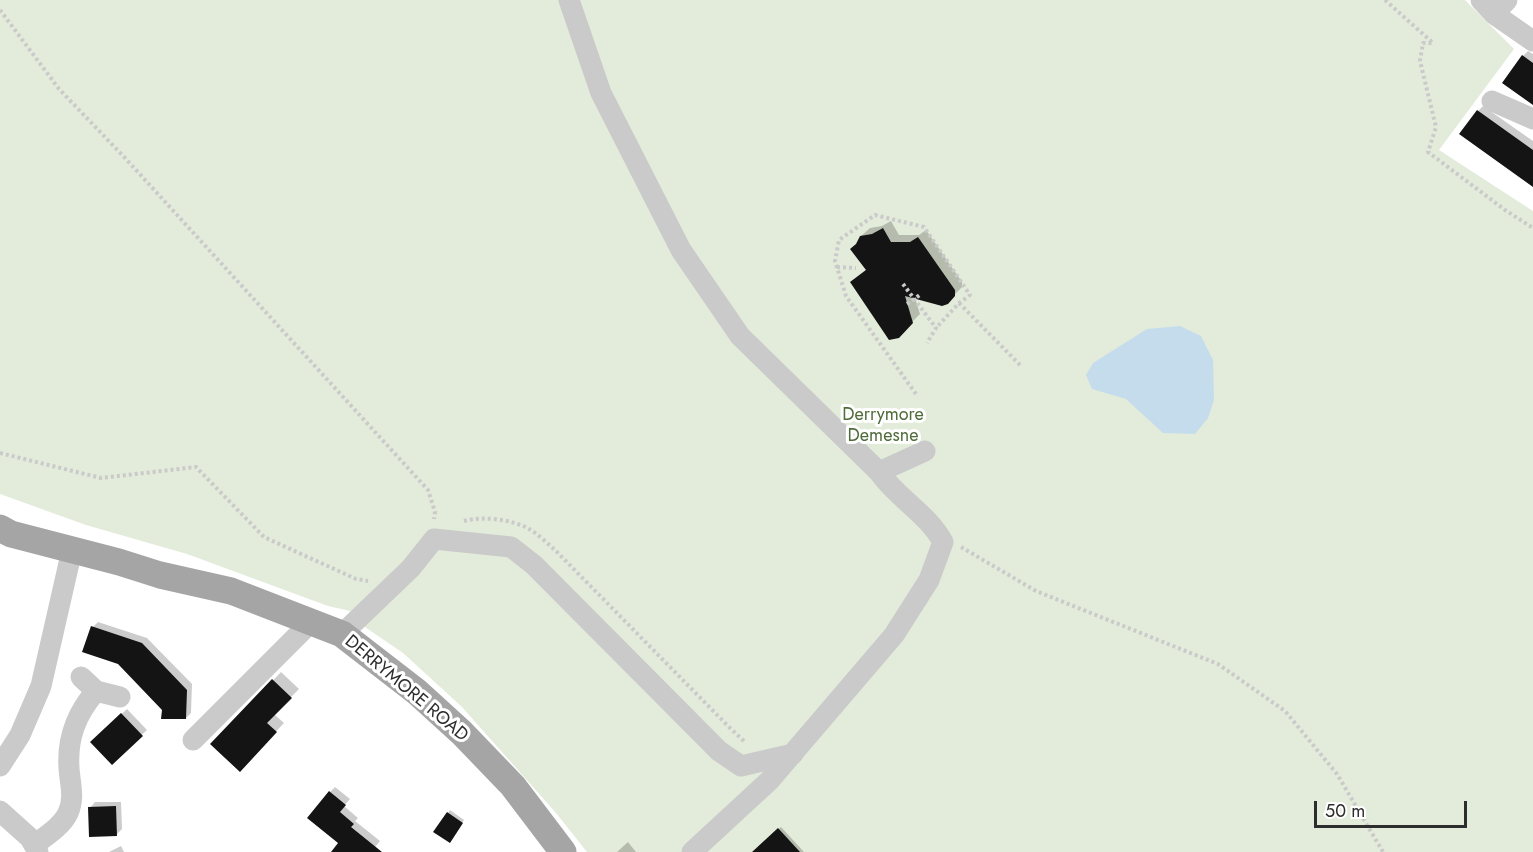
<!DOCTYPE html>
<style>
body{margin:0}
#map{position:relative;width:1533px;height:852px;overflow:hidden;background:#fff;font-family:Jost,sans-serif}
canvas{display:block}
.scale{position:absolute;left:1314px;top:801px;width:153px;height:27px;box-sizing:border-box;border:3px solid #2d2d2d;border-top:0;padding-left:8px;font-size:18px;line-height:21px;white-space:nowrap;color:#2d2d2d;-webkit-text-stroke:4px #fff;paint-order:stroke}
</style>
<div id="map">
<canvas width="1533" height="852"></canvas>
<div class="scale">50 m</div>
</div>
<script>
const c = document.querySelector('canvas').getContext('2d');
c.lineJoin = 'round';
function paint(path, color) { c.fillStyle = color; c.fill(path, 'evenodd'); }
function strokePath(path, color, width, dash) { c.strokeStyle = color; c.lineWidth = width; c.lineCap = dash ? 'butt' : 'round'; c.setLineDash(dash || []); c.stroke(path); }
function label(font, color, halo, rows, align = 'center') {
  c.font = font + ' Jost,sans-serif'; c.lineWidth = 6; c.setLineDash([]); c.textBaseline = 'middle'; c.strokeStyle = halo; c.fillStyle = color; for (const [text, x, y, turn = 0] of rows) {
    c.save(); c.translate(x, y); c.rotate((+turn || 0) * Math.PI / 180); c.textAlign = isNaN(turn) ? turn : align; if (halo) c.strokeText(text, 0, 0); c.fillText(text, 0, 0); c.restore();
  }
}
paint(new Path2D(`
 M0 0H1465L1514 49 1439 150 1533 211V852H587L556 813 462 707 403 653 362 625 363 621 350 611 328 606 187 554 86 525 0 494Z`), '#e3ecda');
paint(new Path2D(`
 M1180 326 1201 336 1213 360 1214 400 1208 418 1195 434 1163 433 1126 399 1092 389 1086 375 1093 363 1147 329Z`), '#c5dced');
paint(new Path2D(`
 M1528 51 1533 54V94L1523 56Z
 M1483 106 1533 141V185L1478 111Z
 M891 221 899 235H919L926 230 962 282V287L947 303 915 298 920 314 898 336 851 282 867 269 861 236 870 228 882 226Z
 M98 622 147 638 192 684 191 713 186 718 163 709 93 627Z
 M281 672 299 689 274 714 284 723 240 770 212 744Z
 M127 709 147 730 112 763 92 742Z
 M335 787 350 799 344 806 358 818 355 821 380 841 371 852H346L330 792Z
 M95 802H121L122 829 117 834 90 808Z
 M450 810 464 820 452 839 436 831Z
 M781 827 804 852H754Z
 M628 842 636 852H617Z
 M121 846 124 852H109Z`), '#0003');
paint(new Path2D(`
 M1522 55 1533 63V105L1502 83Z
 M1477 110 1533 150V187L1459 134Z
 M883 228 891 242H910L918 237 955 290V296L948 304 942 306 905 296 913 323 899 338 889 340 850 282 866 270 850 249 856 244 860 236 872 234Z
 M91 626 142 643 187 690 186 719H161L162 710 118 664 82 652Z
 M272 679 292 698 267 723 277 732 240 772 210 744Z
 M121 713 143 736 112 765 90 742Z
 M329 791 346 805 340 812 354 824 351 827 382 852H331L338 843 307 818Z
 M116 806 117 836 89 837 88 807Z
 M447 812 463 823 450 843 433 832Z
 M778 828 800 852H752Z`), '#141414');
strokePath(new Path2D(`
 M1385 0 1433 43H1423L1420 61 1436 127 1428 152 1505 210 1533 228
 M0 10 59 89 126 159 428 490 435 512 434 519
 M837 267 856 268
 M903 284 936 328 927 343
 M959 303 1022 367
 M907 304 921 294
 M916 394 846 296 835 261 839 240 875 215 924 227 970 295 959 303 936 328
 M0 453 101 478 196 467 264 537 356 579 368 581
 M464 521C483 516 512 519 529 529 538 534 547 543 555 550L731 729 745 742
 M961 547 1036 591 1218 664 1285 711 1337 774 1383 852`), '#cacaca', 4, [3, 3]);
strokePath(new Path2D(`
 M569 0 601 93 681 250 740 336 879 472C897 498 928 514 943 542L929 580 894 635 770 780 692 852
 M1481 0 1494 14 1533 41
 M1494 14 1507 0
 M1492 101 1533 119
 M879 472 925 451
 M342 634 411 568 434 539 511 547 534 565 719 751 741 766 793 754
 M81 677 96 691
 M193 740 304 629 308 620
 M0 766 20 735 41 686 72 550
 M0 811 30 838 38 852
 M34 845C46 836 62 826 68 813 75 798 70 784 69 768 67 738 76 714 96 691L120 697`), '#cacaca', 21);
strokePath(new Path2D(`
 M0 528 11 534 119 562 160 575 231 591 342 634 417 692 462 733 513 786 563 852`), '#a5a5a5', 27);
label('18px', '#4f6b39', '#fff', [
 ["Derrymore",883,416],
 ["Demesne",883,437]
]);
label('18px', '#2d2d2d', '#fff', [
 ["DERRYMORE ROAD",406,689,40]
]);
</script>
